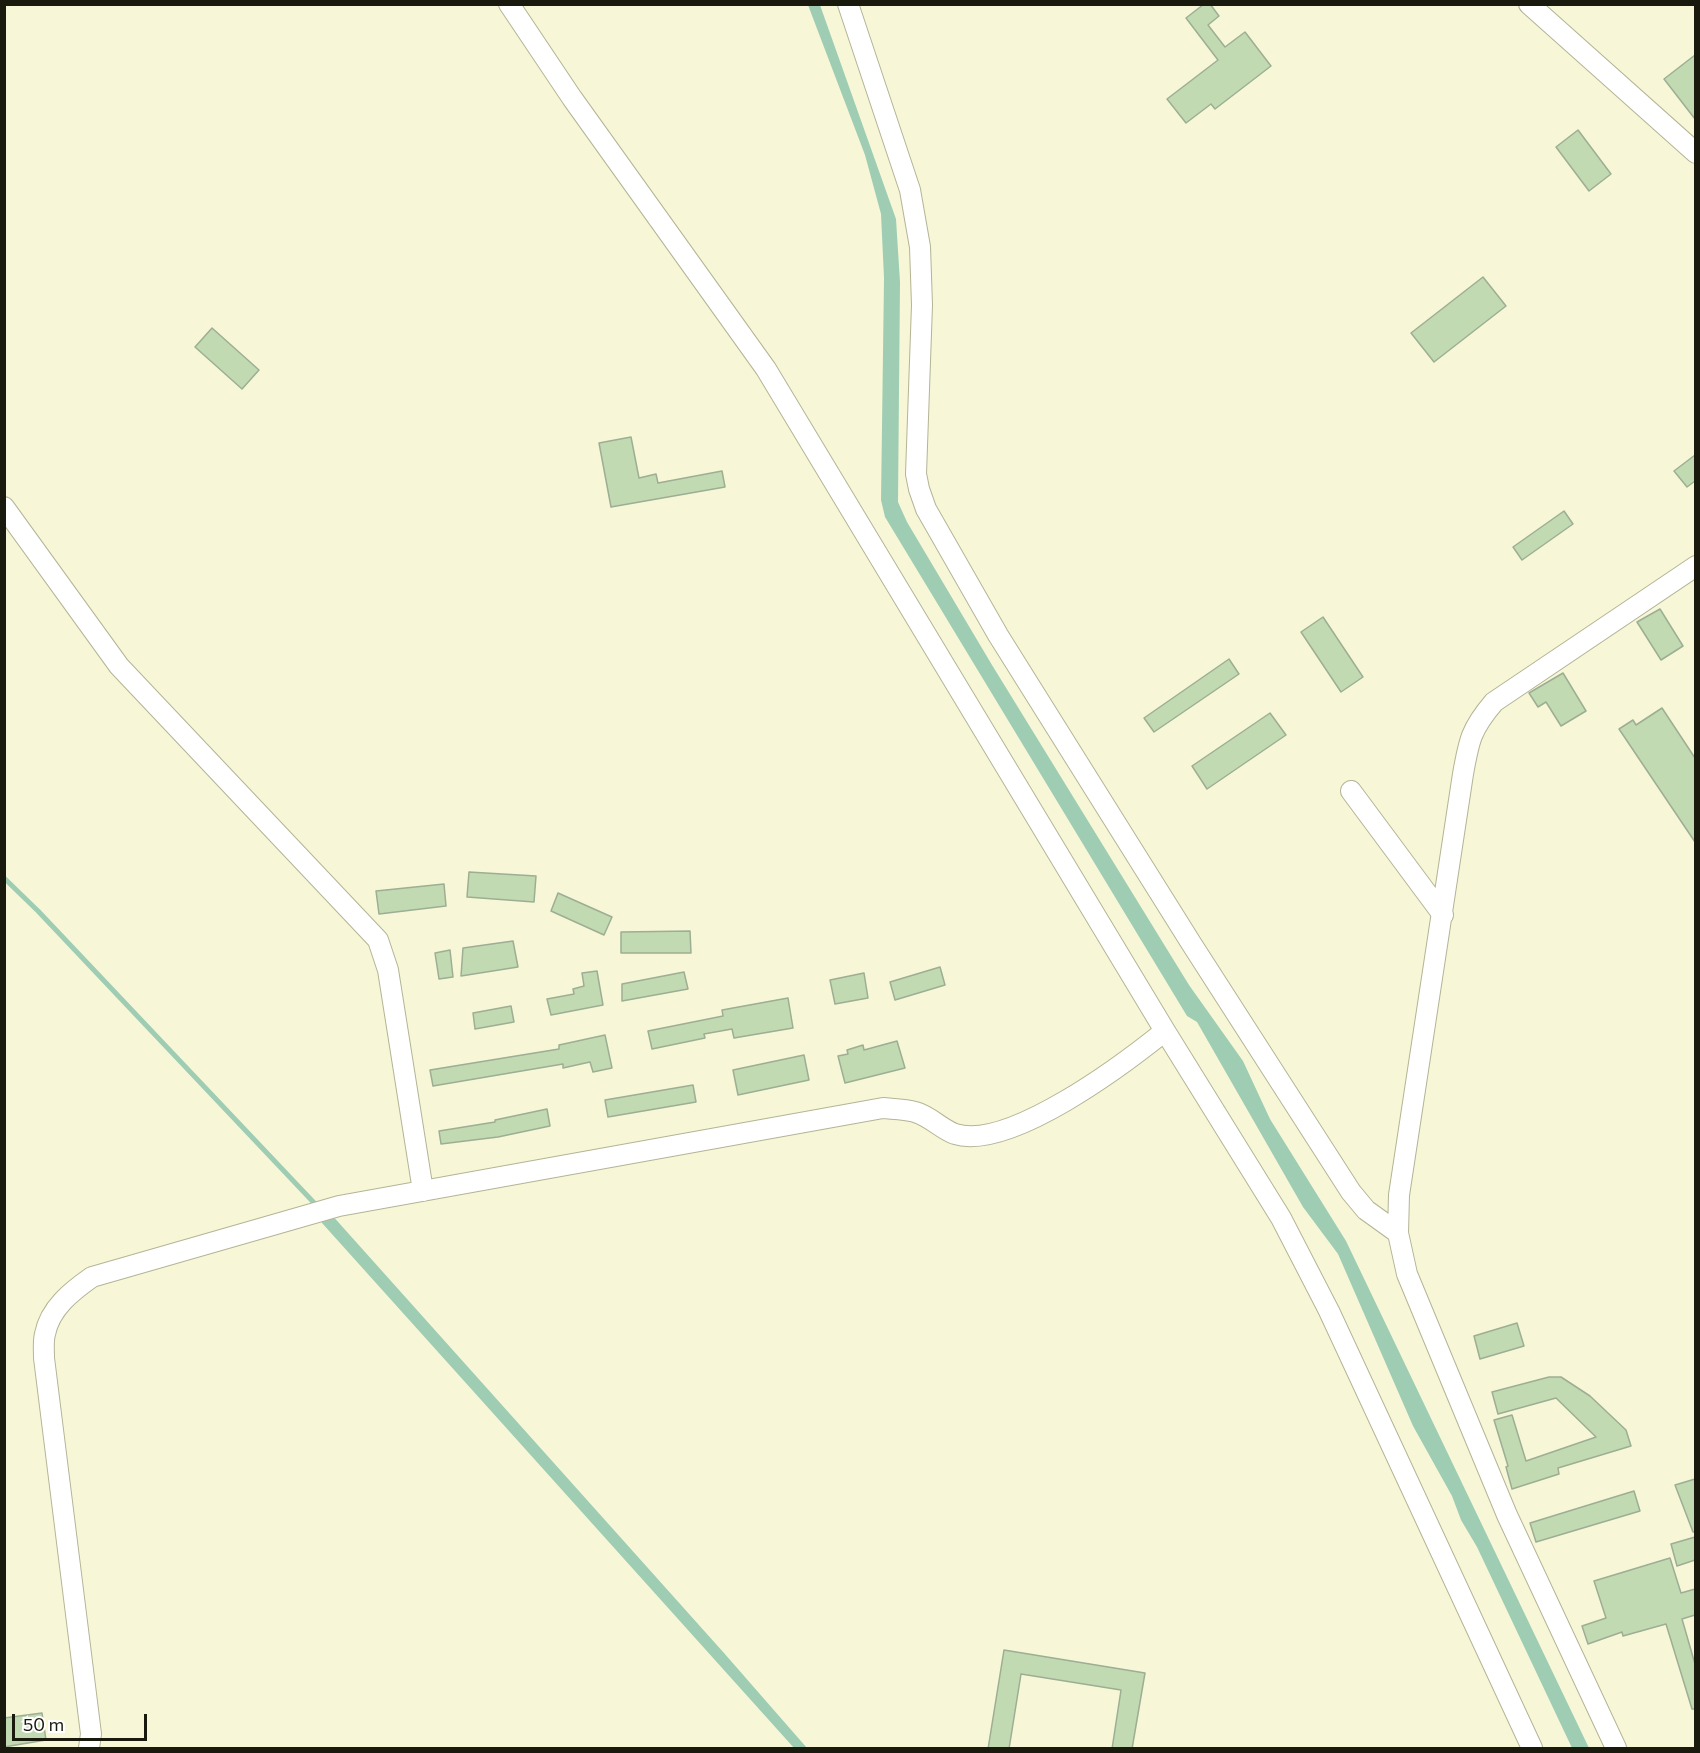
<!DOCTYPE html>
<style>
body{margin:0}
#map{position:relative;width:1700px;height:1753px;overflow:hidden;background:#f7f7d8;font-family:Commissioner,sans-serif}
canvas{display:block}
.frame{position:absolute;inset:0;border:6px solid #19190e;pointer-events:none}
.scale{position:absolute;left:12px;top:1714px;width:135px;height:27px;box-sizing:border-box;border:3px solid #19190e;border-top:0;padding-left:8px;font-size:18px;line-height:21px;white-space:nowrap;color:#19190e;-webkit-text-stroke:4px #fff;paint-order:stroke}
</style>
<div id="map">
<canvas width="1700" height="1753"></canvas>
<div class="frame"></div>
<div class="scale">50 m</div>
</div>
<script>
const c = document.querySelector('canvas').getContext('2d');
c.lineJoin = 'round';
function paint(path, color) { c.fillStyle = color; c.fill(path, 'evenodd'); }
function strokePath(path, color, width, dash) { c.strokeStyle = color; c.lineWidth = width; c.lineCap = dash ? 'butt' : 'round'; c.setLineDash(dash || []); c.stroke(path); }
paint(new Path2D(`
 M808 5H820L896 219 900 282 898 502 907 522 992 665 1189 985 1243 1061 1270 1119 1346 1241 1589 1748H1572L1477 1547 1461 1520 1452 1496 1413 1426 1338 1254 1303 1207 1197 1022 1187 1016 885 517 881 500 884 278 881 214 865 155Z
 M320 1214H331L724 1653 807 1748H794L322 1223Z`), '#9fcdb3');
strokePath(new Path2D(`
 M4 878 38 911 318 1207`), '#9fcdb3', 5);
const building = new Path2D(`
 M1204 4H1210L1219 16 1208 25 1225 47 1245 32 1271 66 1215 109 1211 104 1186 123 1167 99 1218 60 1186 18Z
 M1695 55V119L1664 79Z
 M1578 130 1611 174 1589 191 1556 147Z
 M1483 277 1506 306 1434 362 1411 333Z
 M212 328 259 370 242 389 195 347Z
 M631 437 639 478 656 474 658 483 722 471 725 487 611 507 599 443Z
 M1695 455V481L1687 487 1674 471Z
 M1564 511 1573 524 1522 560 1513 547Z
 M1660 609 1683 646 1661 660 1637 622Z
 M1323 617 1363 677 1341 692 1301 632Z
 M1229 659 1239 674 1154 732 1144 718Z
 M1563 673 1586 711 1561 726 1546 702 1538 707 1529 693Z
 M1662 708 1695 758V842L1619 729 1633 720 1636 725Z
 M1270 713 1286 735 1207 789 1192 766Z
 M469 872 536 876 534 902 467 897Z
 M444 884 446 906 379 914 376 891Z
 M558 893 612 917 604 935 551 911Z
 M690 931 691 953H621V932Z
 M513 941 518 967 461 976 463 948Z
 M450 950 453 977 439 979 435 953Z
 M940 967 945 985 895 1000 890 982Z
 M597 971 603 1005 551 1015 547 999 574 994 573 989 584 986 582 973Z
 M684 972 688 989 622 1001V984Z
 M864 973 868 998 835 1004 830 980Z
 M788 998 793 1028 734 1038 732 1029 704 1034 705 1038 652 1049 648 1031 723 1016 722 1010Z
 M511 1006 514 1022 475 1029 473 1013Z
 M605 1035 612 1068 593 1072 590 1062 563 1068V1064L433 1086 430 1070 559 1049V1045Z
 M897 1041 905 1068 845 1083 838 1056 848 1054 847 1050 863 1045 864 1050Z
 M804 1055 809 1080 738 1095 733 1070Z
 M693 1085 696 1102 608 1117 605 1100Z
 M547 1109 550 1126 498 1137 441 1144 439 1131 495 1122V1120Z
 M1517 1323 1524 1346 1480 1359 1474 1336Z
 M1549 1377H1561L1590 1396 1626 1430 1631 1446 1558 1468 1559 1474 1512 1489 1506 1467 1508 1466 1494 1420 1512 1415 1526 1461 1596 1437 1556 1398 1498 1414 1492 1392Z
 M1695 1479V1532H1693L1675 1485Z
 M1634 1491 1640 1511 1536 1542 1530 1523Z
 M1695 1537V1560L1677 1566 1671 1544Z
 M1670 1558 1681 1593 1695 1589V1615L1682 1619 1695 1664V1709H1692L1666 1624 1623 1636 1622 1632 1588 1644 1582 1626 1606 1618 1594 1581Z
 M1004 1650 1145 1673 1132 1749H1112L1121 1690 1021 1674 1009 1749H988Z
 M42 1713 46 1740 4 1747V1718Z`);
paint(building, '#c1dab1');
strokePath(building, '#9dae94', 1.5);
const minor = new Path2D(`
 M509 4 572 98 766 369 1165 1031 1281 1218 1329 1311 1532 1748
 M848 4 910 190 920 247 922 305 916 474 919 489 926 509 998 635 1191 943 1351 1192 1366 1210 1398 1233
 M1529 4 1696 153
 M4 507 119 666 378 940 388 970 423 1191
 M1351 791 1443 915
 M89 1748 91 1734 44 1358C44 1350 43 1341 45 1334 50 1308 72 1291 92 1277L339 1206 883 1108C893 1109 905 1109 915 1112 930 1116 941 1129 955 1134 1009 1151 1124 1064 1165 1031
 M1616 1748 1507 1515 1407 1274 1398 1233 1399 1195 1463 774C1469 740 1471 729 1494 702L1696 566`);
strokePath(minor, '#b4b496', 22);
strokePath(minor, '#fff', 20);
</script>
